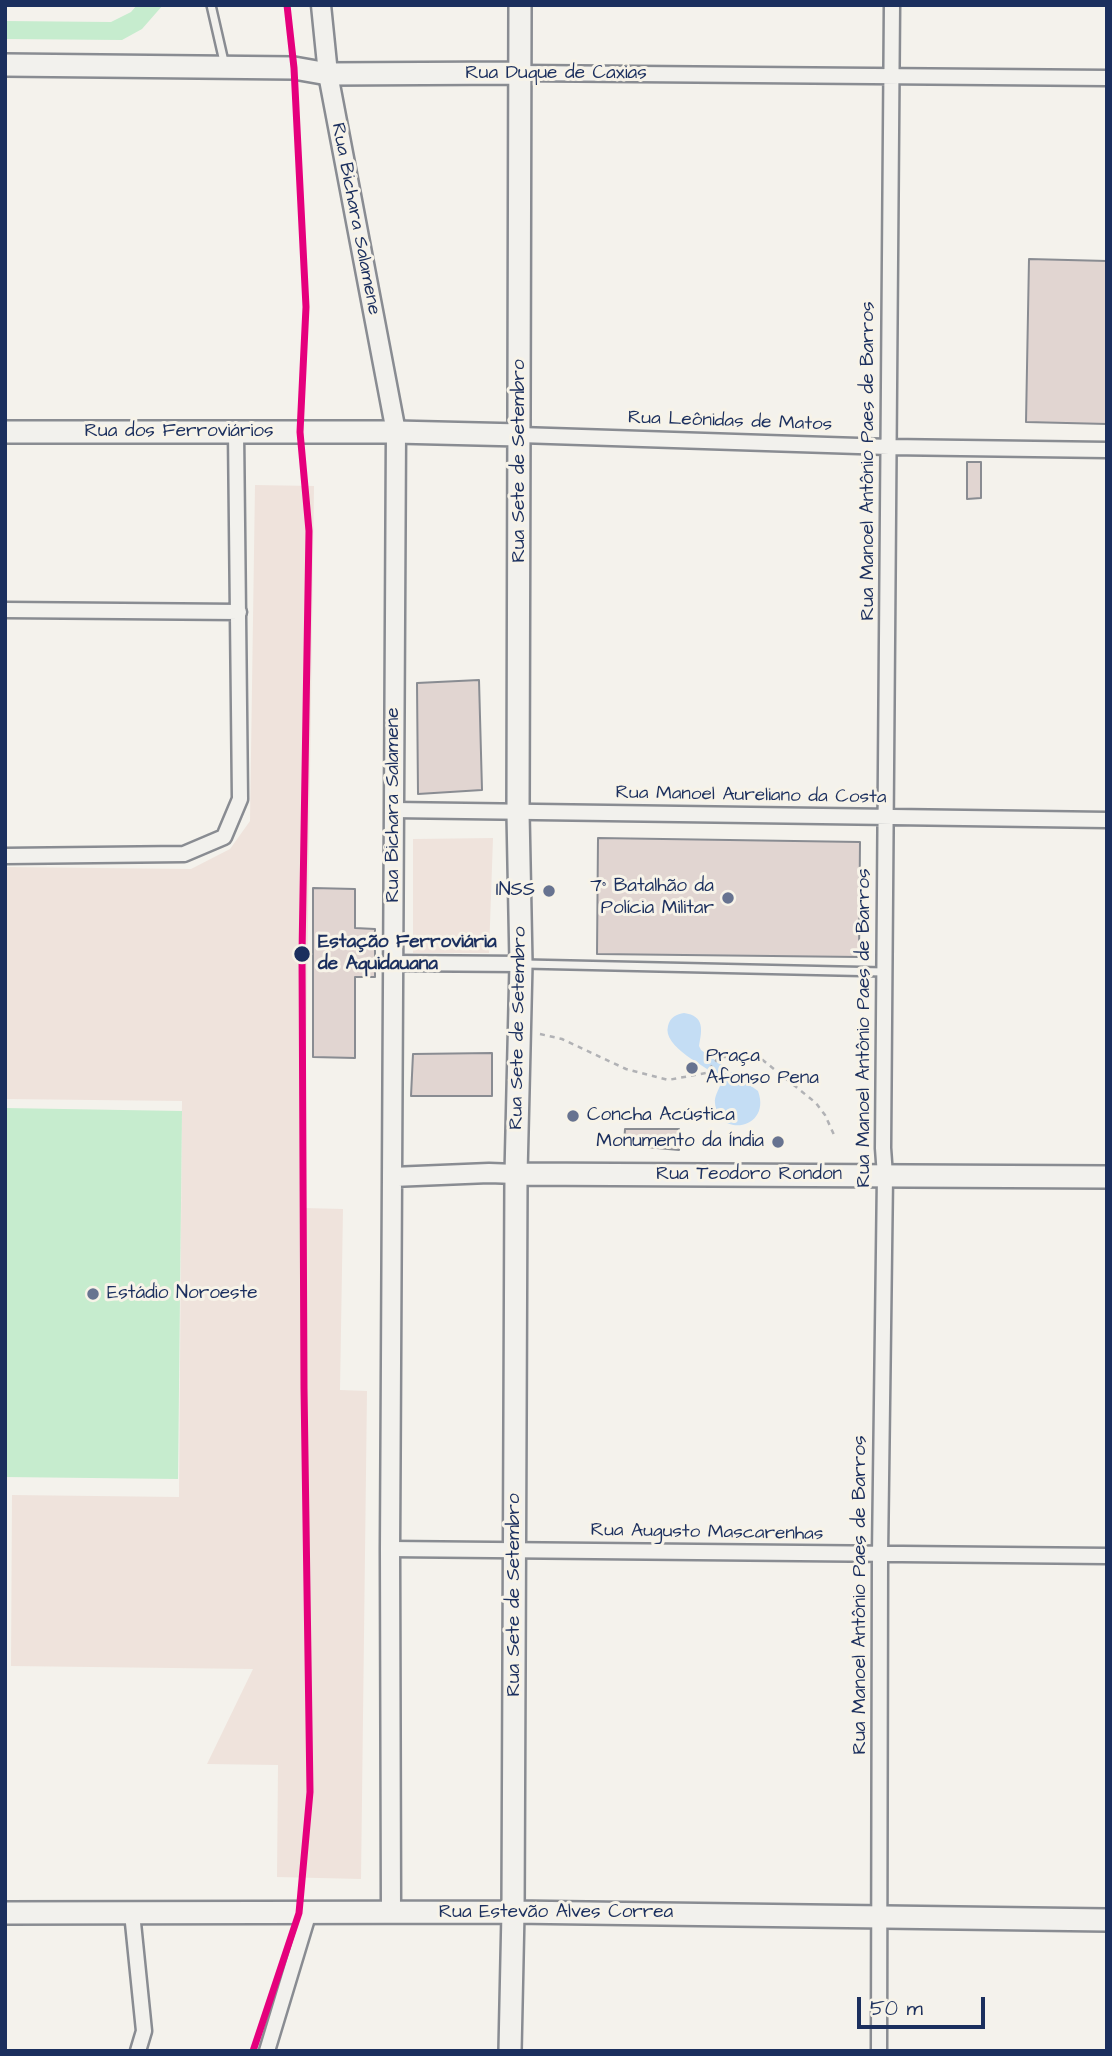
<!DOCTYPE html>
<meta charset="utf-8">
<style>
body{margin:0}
#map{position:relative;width:1112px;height:2056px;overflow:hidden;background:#f4f2ec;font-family:"Architects Daughter",sans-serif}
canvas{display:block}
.frame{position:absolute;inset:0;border:7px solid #1b2f5e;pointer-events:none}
.scale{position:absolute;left:857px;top:1997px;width:128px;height:32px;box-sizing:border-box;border:4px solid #1b2f5e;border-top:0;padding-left:9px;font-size:21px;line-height:24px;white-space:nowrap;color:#1b2f5e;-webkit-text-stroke:5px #f7f3e8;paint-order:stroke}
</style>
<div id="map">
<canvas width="1112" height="2056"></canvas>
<div class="frame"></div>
<div class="scale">50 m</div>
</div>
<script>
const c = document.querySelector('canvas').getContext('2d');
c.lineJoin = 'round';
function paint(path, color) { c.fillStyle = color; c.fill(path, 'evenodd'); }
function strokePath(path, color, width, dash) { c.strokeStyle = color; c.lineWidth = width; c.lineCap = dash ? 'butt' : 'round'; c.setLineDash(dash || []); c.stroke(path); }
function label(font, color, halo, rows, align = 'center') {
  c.font = font + ' "Architects Daughter",sans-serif'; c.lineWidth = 6; c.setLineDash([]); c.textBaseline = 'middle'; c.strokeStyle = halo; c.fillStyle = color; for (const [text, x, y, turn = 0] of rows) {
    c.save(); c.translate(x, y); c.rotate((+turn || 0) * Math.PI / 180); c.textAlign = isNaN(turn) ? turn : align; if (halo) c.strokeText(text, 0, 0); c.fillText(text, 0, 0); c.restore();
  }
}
paint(new Path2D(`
 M255 485 314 486 304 1208 343 1209 340 1390 367 1391 361 1879 277 1877 278 1765 207 1764 253 1669 11 1666 12 1495 179 1497 182 1101 5 1099V867L191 869 230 849 250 821Z
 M493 838 489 953H413V839Z`), '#efe3dc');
paint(new Path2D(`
 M137 5H163L142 29 122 40 5 39V21L111 22 131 12Z
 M5 1108 182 1111 178 1479 5 1477Z`), '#c6ecce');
paint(new Path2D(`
 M684 1013C705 1016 702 1030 699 1046L701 1050 758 1091C772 1129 718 1139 715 1103 714 1096 719 1090 721 1083L720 1078C706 1066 662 1047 668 1026 670 1017 677 1014 684 1013Z`), '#c4ddf4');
const building = new Path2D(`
 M1029 259 1107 261V424L1026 422Z
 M967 462H981V498L967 499Z
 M479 680 482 790 418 794 417 683Z
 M598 838 860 842 859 957 597 954Z
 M313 888 355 889V928L375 929V977H355V1058L313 1057Z
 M492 1053V1096H411L413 1054Z
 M625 1129H679V1150L624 1145Z`);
paint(building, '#e1d5d1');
strokePath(building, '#898c92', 2);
const service = new Path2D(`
 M211 5 225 66
 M525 964 884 972`);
const minor = new Path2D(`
 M519 73 1107 78
 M520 435 889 447 1107 450
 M5 610 239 612
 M394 810 1107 820
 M5 856 184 854 224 837 240 799 236 432
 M393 963 521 964
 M390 1549 1107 1556
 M132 1913 144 2031 138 2051
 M267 2051 309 1912
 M879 2051 880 1554 885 1176 883 1148 892 5`);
const tertiary = new Path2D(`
 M321 5 328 74 396 432 390 1549 391 1912
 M392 1177 489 1173 516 1174`);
const secondary = new Path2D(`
 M5 65 294 68 328 74 519 73
 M5 432H396L520 435
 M516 1174 1107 1177
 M5 1913 513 1912 1107 1920
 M510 2051 513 1912 516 1174 521 964 518 813 520 5`);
strokePath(service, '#898c92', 12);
strokePath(minor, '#898c92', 19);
strokePath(tertiary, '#898c92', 23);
strokePath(secondary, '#898c92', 26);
strokePath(new Path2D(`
 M540 1034 562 1039 626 1069 668 1080 706 1073 719 1057H759L816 1103 825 1115 835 1137`), '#b1b2b5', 2.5, [5, 5]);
strokePath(service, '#f2f1ed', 7);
strokePath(minor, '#f2f1ed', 14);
strokePath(tertiary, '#f2f1ed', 18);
strokePath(secondary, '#f2f1ed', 21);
strokePath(new Path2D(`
 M253 2051 299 1913 310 1792 304 1388 302 954 309 531 300 432 306 307 294 68 287 5`), '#e5007d', 7);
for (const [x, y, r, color] of [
 [549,891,7,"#677390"],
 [728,898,7,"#677390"],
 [302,954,9,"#1b2f5e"],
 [692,1068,7,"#677390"],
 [573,1116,7,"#677390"],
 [778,1142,7,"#677390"],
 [93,1294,7,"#677390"]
]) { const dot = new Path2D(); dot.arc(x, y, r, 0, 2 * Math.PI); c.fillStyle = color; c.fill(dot); strokePath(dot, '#f7f3e8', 2.5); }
label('19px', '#1b2f5e', '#f7f3e8', [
 ["Rua Duque de Caxias",556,74],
 ["Rua Bichara Salamene",355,219,79],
 ["Rua Leônidas de Matos",730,422,2],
 ["Rua dos Ferroviários",179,432],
 ["Rua Sete de Setembro",520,461,-90],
 ["Rua Manoel Antônio Paes de Barros",869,461,-90],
 ["Rua Manoel Aureliano da Costa",751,796,1],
 ["Rua Bichara Salamene",394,805,-90],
 ["Rua Sete de Setembro",519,1028,-89],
 ["Rua Manoel Antônio Paes de Barros",865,1028,-90],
 ["Rua Teodoro Rondon",749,1175],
 ["Rua Augusto Mascarenhas",707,1533,1],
 ["Rua Sete de Setembro",515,1595,-90],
 ["Rua Manoel Antônio Paes de Barros",861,1595,-90],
 ["Rua Estevão Alves Correa",556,1913]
]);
label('19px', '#1b2f5e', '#f7f3e8', [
 ["7° Batalhão da",714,887],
 ["Polícia Militar",714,909],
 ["INSS",535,891],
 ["Praça",706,1057,"left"],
 ["Afonso Pena",706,1079,"left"],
 ["Concha Acústica",587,1116,"left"],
 ["Monumento da Índia",764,1142],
 ["Estádio Noroeste",107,1294,"left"]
], 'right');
label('bold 19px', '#1b2f5e', '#f7f3e8', [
 ["Estação Ferroviária",318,943],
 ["de Aquidauana",318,965]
], 'left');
</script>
